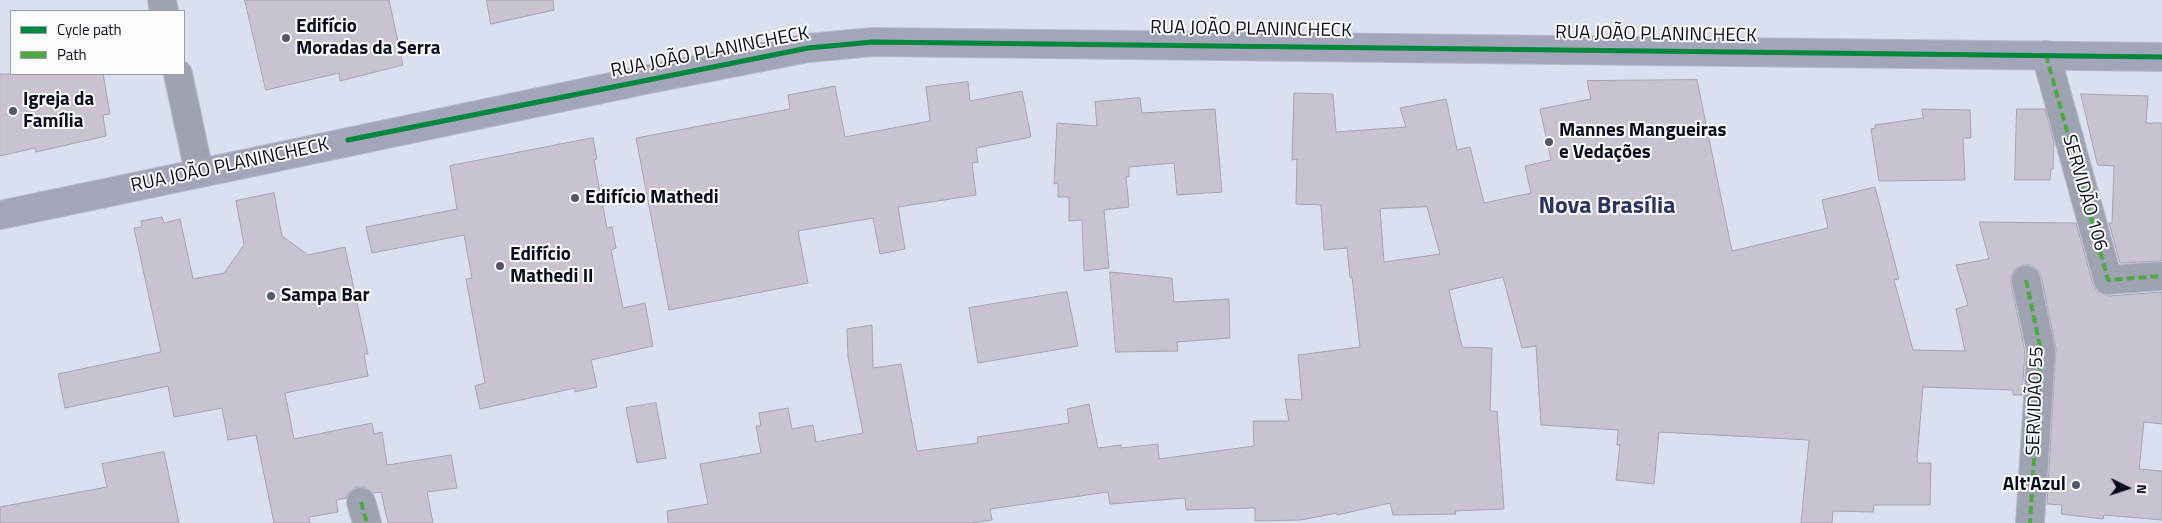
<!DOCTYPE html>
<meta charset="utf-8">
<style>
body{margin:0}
#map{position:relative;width:2162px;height:523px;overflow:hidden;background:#dbe0f1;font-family:"Titillium Web",sans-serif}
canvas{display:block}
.legend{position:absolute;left:10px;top:10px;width:175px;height:65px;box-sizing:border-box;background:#fcfcfc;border:1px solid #9b9ca4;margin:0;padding:6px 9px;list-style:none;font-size:15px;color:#090d20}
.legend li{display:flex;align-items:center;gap:10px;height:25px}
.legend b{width:25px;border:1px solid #9b9ca4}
.north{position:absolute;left:2102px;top:463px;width:50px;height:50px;-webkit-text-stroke:4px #fcfcfc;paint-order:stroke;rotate:94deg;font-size:14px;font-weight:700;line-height:20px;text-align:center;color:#090d20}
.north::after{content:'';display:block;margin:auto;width:18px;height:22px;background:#090d20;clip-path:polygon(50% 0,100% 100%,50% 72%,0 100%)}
</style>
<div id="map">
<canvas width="2162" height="523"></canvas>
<ul class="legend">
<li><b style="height:6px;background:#00873e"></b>Cycle path</li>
<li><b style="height:6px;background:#50a843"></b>Path</li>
</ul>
<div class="north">N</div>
</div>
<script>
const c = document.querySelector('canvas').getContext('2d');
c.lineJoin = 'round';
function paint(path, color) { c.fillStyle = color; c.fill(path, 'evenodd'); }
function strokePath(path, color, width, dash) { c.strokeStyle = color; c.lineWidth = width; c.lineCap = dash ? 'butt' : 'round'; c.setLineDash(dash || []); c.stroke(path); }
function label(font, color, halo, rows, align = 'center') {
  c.font = font + ' "Titillium Web",sans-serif'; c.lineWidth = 4; c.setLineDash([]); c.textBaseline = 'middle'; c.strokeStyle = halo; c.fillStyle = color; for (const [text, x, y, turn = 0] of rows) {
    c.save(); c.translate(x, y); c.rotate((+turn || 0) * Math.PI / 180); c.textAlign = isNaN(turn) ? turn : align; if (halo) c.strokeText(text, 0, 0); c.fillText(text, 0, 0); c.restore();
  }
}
const building = new Path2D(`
 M245 0H389L403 65 340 81 339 73 266 90Z
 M487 0H553L554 10 491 24Z
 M0 74H103L110 114 103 115 106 136 36 152 35 148 0 156Z
 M1697 80 1732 251 1828 228 1822 200 1875 187 1899 279 1894 280 1913 350 1965 351 1956 309 1968 305 1956 265 1989 259 1979 222 2076 223 2093 284 2097 291 2109 296 2162 292V424L2144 422 2139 469 2162 471V520L2104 515 2103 519 2061 514 2062 505 2047 504 2056 348 2041 276 2037 269 2030 265H2023L2015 269 2011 276V283L2025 352 2022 395H2013V390L1923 387 1917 459 1918 463H1931L1930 505H1874L1873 512 1833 511 1832 523H1801L1809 440 1659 432 1654 484 1616 480 1620 445H1617L1618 430 1541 425 1536 346 1522 348 1503 277 1449 290 1462 347 1492 348 1490 411H1497L1504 509 1455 511 1456 514 1393 515 1390 503 1337 515V513L1301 520 1255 521V508L1186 510 1185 498 1110 504 1108 492 990 509 992 520 971 523H668L667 511 708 504 700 464 761 453 756 426H761L759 413 788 408 792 429 813 425 816 442 863 433 848 357 847 329 872 325 873 368 901 364 917 451 978 443 977 437 1069 423 1067 409 1089 404 1098 448 1121 445V448L1158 444 1159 459 1254 446 1253 421H1289L1285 399 1302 400 1298 355 1360 347 1352 277 1350 278 1347 248 1324 250 1321 205 1296 204 1297 159 1292 160 1294 93 1333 94 1336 132 1406 127 1400 108 1446 99 1457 150 1470 147 1484 203 1531 193 1525 166 1551 160 1540 109 1591 99 1587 81ZM1427 207 1440 254 1384 262 1380 209Z
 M968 82 970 101 1022 91 1031 137 976 148 978 162 972 163 976 195 898 207 905 249 880 254 873 218 798 231 808 283 669 310 636 138 790 109 788 95 835 86 845 137 930 121 926 87Z
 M2081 94 2148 96 2146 123H2162V261L2120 263 2109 223H2112L2114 166 2098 165Z
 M1140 98 1142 113 1215 109 1222 192 1177 195 1174 163 1129 167V177H1126L1129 207 1104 210 1109 268 1084 271 1082 220 1069 221V197H1058V183L1054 184 1057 123 1097 126 1095 102Z
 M1922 109 1970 110 1971 138H1963L1965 180 1879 181 1871 129 1875 128V125L1923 118Z
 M2017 109H2045L2054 142 2053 169H2051L2050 180H2015Z
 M593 138 597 159 594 160 607 228 612 227 616 248 611 250 623 308 645 303 653 346 591 360 597 387 575 392V388L480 409 475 386 485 383 466 279 472 278 464 235 372 253 366 227 457 209 450 166Z
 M274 193 282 236 308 255 345 247 368 354H364L368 376 285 393 294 439 372 423 374 434 382 432 387 465 451 455 457 488 427 492 433 523H388L381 492 373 493 364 487H356L349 492 346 498 336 500 338 512 309 517 310 523H274L256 435 228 440 222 408 174 417 168 386 65 408 58 374 161 352 134 228 142 227 141 221 162 217 164 223 180 219 193 279 224 273 244 245 236 201Z
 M1110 272 1172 278 1174 302 1229 299 1230 338 1177 342 1178 351 1116 352Z
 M1067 292 1078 346 978 363 969 308Z
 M656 403 666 458 637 463 626 408Z
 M164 452 179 523H0V507L107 487 102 464Z`);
paint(building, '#c9c2d1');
strokePath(building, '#a8a1b0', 1);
const minor = new Path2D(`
 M162 0 164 11
 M2046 55 2108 280 2162 276
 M178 74 199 172
 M2026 280 2041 351 2030 523
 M361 502 367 523`);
const major = new Path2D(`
 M0 215 649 79 808 48 873 42 2162 57`);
strokePath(minor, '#b7bbca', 30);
strokePath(major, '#b7bbca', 30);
strokePath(minor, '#9fa3b1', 28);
strokePath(major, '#a2a6b8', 28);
strokePath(new Path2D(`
 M2046 55 2108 280 2162 276
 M2026 280 2041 351 2030 523
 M361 502 367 523`), '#50a843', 4, [8, 4]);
strokePath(new Path2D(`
 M348 140 808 48 873 42 2162 57`), '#00873e', 5);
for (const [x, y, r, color] of [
 [286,38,5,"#525769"],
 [13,111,5,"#525769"],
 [1549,142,5,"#525769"],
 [575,198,5,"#525769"],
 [500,266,5,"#525769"],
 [271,296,5,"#525769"],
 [2076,485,5,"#525769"]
]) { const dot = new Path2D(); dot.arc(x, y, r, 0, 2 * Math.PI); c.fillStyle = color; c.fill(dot); strokePath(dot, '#fcfcfc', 2); }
label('bold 19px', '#090d20', '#fcfcfc', [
 ["Edifício",296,27],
 ["Moradas da Serra",296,49],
 ["Igreja da",23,100],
 ["Família",23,122],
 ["Mannes Mangueiras",1559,131],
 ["e Vedações",1559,153],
 ["Edifício Mathedi",585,198],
 ["Edifício",510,255],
 ["Mathedi II",510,277],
 ["Sampa Bar",281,296],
 ["Alt'Azul",2066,485,"right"]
], 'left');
label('19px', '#090d20', '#fcfcfc', [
 ["RUA JOÃO PLANINCHECK",1251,30,1],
 ["RUA JOÃO PLANINCHECK",1656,35,1],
 ["RUA JOÃO PLANINCHECK",710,53,-11],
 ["RUA JOÃO PLANINCHECK",230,166,-12],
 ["SERVIDÃO 106",2084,193,74],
 ["SERVIDÃO 55",2036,401,-88]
]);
label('bold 24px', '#2b3460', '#fcfcfc', [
 ["Nova Brasília",1607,207]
]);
</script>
